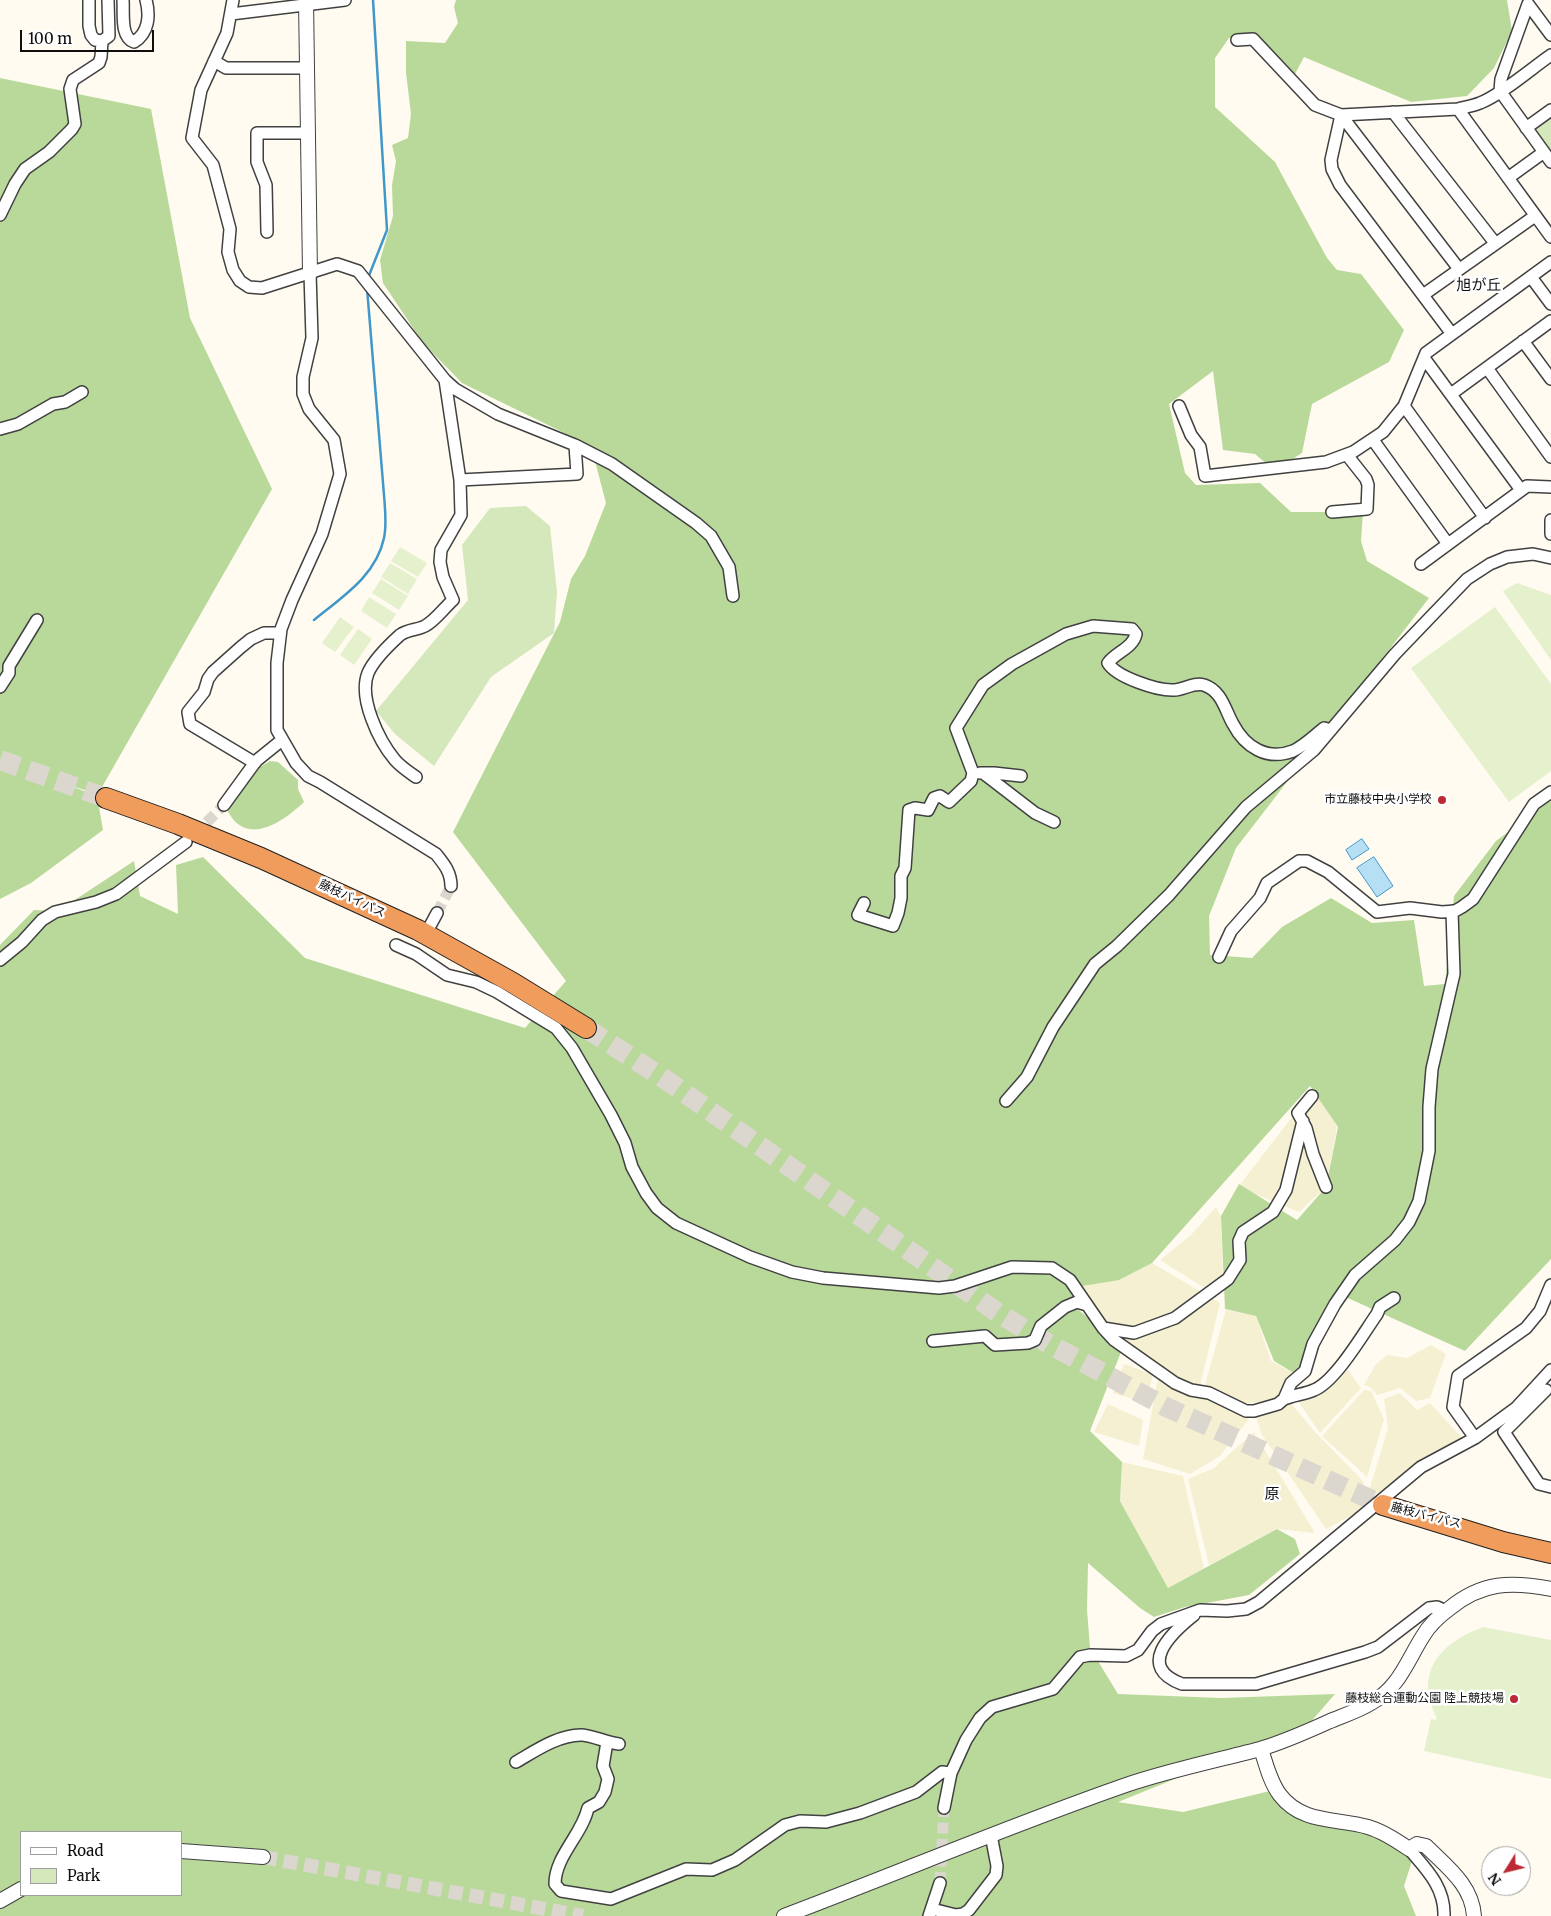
<!DOCTYPE html>
<meta charset="utf-8">
<style>
body{margin:0}
#map{position:relative;width:1551px;height:1916px;overflow:hidden;background:#fffbf0;font-family:Merriweather,serif}
canvas{display:block}
.legend{position:absolute;left:20px;top:1831px;width:162px;height:65px;box-sizing:border-box;background:#fff;border:1px solid #9f9f9f;margin:0;padding:6px 9px;list-style:none;font-size:15px;color:#0e0e0e}
.legend li{display:flex;align-items:center;gap:10px;height:25px}
.legend b{width:25px;border:1px solid #9f9f9f}
.north{position:absolute;left:1481px;top:1846px;width:50px;height:50px;box-sizing:border-box;background:#fff;border:1px solid #9f9f9f;border-radius:50%;rotate:234deg;font-size:14px;font-weight:700;line-height:20px;text-align:center;color:#0e0e0e}
.north::after{content:'';display:block;margin:auto;width:18px;height:22px;background:#bb2a35;clip-path:polygon(50% 0,100% 100%,50% 72%,0 100%)}
.scale{position:absolute;left:20px;top:30px;width:134px;height:22px;box-sizing:border-box;border:2px solid #0e0e0e;border-top:0;padding-left:6px;font-size:15px;line-height:18px;white-space:nowrap;color:#0e0e0e;-webkit-text-stroke:4px #fff;paint-order:stroke}
</style>
<div id="map">
<canvas width="1551" height="1916"></canvas>
<ul class="legend">
<li><b style="height:6px;background:#fff"></b>Road</li>
<li><b style="height:14px;background:#d4e8bb"></b>Park</li>
</ul>
<div class="north">N</div>
<div class="scale">100 m</div>
</div>
<script>
const c = document.querySelector('canvas').getContext('2d');
c.lineJoin = 'round';
function paint(path, color) { c.fillStyle = color; c.fill(path, 'evenodd'); }
function strokePath(path, color, width, dash) { c.strokeStyle = color; c.lineWidth = width; c.lineCap = dash ? 'butt' : 'round'; c.setLineDash(dash || []); c.stroke(path); }
function label(font, color, halo, rows, align = 'center') {
  c.font = font + ' Merriweather,"Noto Sans JP",serif'; c.lineWidth = 5; c.setLineDash([]); c.textBaseline = 'middle'; c.strokeStyle = halo; c.fillStyle = color; for (const [text, x, y, turn = 0] of rows) {
    c.save(); c.translate(x, y); c.rotate((+turn || 0) * Math.PI / 180); c.textAlign = isNaN(turn) ? turn : align; if (halo) c.strokeText(text, 0, 0); c.fillText(text, 0, 0); c.restore();
  }
}
paint(new Path2D(`
 M1314 1089 1337 1127 1326 1187 1299 1212 1238 1187Z
 M1216 1207 1221 1216 1223 1283 1206 1289 1160 1260 1191 1235Z
 M1152 1263 1220 1303 1200 1386 1195 1390 1249 1419 1220 1456 1190 1474 1143 1459 1159 1372 1117 1345 1078 1287 1089 1283 1119 1280Z
 M1226 1310 1256 1316 1271 1361 1294 1373 1272 1402 1242 1403 1204 1388Z
 M1431 1345 1446 1354 1430 1398 1416 1401 1400 1388 1377 1395 1370 1387 1364 1385 1376 1364 1387 1355 1407 1358Z
 M1124 1364 1153 1374 1146 1403 1113 1393Z
 M1348 1370 1361 1388 1320 1433 1295 1397 1340 1373Z
 M1364 1390 1371 1391 1384 1419 1367 1477 1322 1436Z
 M1400 1393 1417 1410 1430 1403 1463 1439 1376 1494 1369 1491 1388 1428 1384 1399Z
 M1290 1402 1314 1431 1362 1480 1370 1497 1369 1506 1326 1529 1262 1435 1255 1414Z
 M1108 1404 1143 1420 1139 1446 1094 1432Z
 M1254 1432 1315 1533 1277 1529 1209 1565 1188 1479 1214 1468Z
 M1122 1462 1183 1476 1204 1568 1168 1588 1120 1501Z`), '#f4f0d1');
paint(new Path2D(`
 M1551 114V155L1531 128Z
 M526 506 550 526 557 592 554 633 491 677 434 766 395 734 376 711 468 600 462 545 490 508Z`), '#d4e8bb');
paint(new Path2D(`
 M456 0H1507L1512 31 1494 68 1467 96 1411 102 1304 57 1294 76 1254 36 1229 38 1215 58V107L1275 162 1327 258 1337 270 1361 274 1404 330 1389 362 1312 404 1302 453 1288 462 1268 465 1255 454 1223 450 1213 371 1169 404 1185 473 1196 485 1260 483 1291 512H1363L1361 541 1367 561 1429 598 1236 848 1209 916 1210 955 1252 958 1282 927 1331 898 1372 923 1414 920 1424 986 1445 984 1454 896 1496 841 1551 800V1259L1465 1351 1339 1294 1307 1358 1294 1373 1274 1361 1256 1316 1225 1309 1221 1216 1239 1184 1297 1220 1326 1187 1338 1127 1310 1086 1152 1263 1119 1280 1076 1287 1075 1307 1123 1347 1090 1431 1122 1462 1120 1501 1168 1588 1277 1529 1295 1539 1300 1554 1249 1595 1185 1607 1154 1617 1140 1608 1088 1563 1087 1610 1090 1648 1118 1694 1221 1698 1335 1694 1308 1725 1118 1802 1183 1812 1270 1791 1284 1811 1306 1823 1363 1833 1388 1842 1412 1861 1404 1886 1416 1916H0V945L34 910 58 911 134 861 140 896 178 914 176 865 203 857 305 958 525 1028 566 981 453 832 560 622 571 579 585 556 606 503 591 446 462 383 423 343 383 283 380 260 393 216 392 185 396 161 392 145 408 138 411 114 406 73V41L445 43 458 23 454 7ZM21 1832H181V1895H21Z
 M0 78 151 109 190 318 272 489 98 794 68 785 97 796 103 830 31 883 0 899Z
 M270 761 278 762 298 780V789L304 802C288 817 259 840 238 824 232 820 228 811 224 805L251 768 260 767Z`), '#b8d99a');
paint(new Path2D(`
 M400 547 427 563 418 577 391 561Z
 M390 563 417 579 408 594 381 577Z
 M381 579 408 596 399 610 372 593Z
 M1517 583 1551 595V660L1503 591Z
 M369 597 396 614 387 628 361 611Z
 M1495 607 1551 684V771L1509 802 1411 668Z
 M340 617 354 627 335 652 322 643Z
 M358 629 372 639 354 665 340 655Z
 M1483 1627 1551 1640V1779L1424 1751 1431 1719 1437 1720C1435 1714 1432 1708 1430 1701 1420 1662 1450 1639 1483 1627Z`), '#e5f0cc');
const water = new Path2D(`
 M1362 839 1369 849 1352 860 1346 850Z
 M1374 857 1393 886 1377 897 1357 868Z`);
paint(water, '#b7dff4');
strokePath(water, '#4097c9', 1);
strokePath(new Path2D(`
 M368 278 387 230 373 0
 M314 620C342 597 376 576 384 538 387 524 385 509 384 495L367 288`), '#4097c9', 2.5);
strokePath(new Path2D(`
 M195 834 224 805
 M437 913 451 886
 M940 1883 944 1808`), '#dbd7ce', 11, [11, 5.5]);
strokePath(new Path2D(`
 M263 1857 583 1916`), '#dbd7ce', 14, [14, 7]);
strokePath(new Path2D(`
 M0 760 106 798
 M586 1028 666 1080 998 1313 1049 1344 1166 1407 1383 1505`), '#dbd7ce', 20, [20, 10]);
const minor = new Path2D(`
 M89 0V26L91 35 95 40 102 41 109 36 108 0
 M123 0C124 13 120 37 134 42 149 33 150 15 146 0
 M233 0 227 33 201 90 192 138 213 165 230 229 228 252 233 270 240 281 249 287 262 288 337 264 358 271 445 380 455 389 498 414 575 445 612 464 696 523 711 536 729 567 733 596
 M231 14 345 0
 M1551 35 1528 4 1501 79 1500 91 1551 162
 M1237 40 1253 39 1315 105 1341 115 1458 109C1465 107 1473 106 1480 103 1501 95 1532 68 1551 55
 M214 61 226 68H307
 M1458 109 1551 237
 M1393 112 1495 243
 M1341 115 1331 160 1332 169 1340 185 1452 334
 M1341 115 1459 269
 M1526 128 1551 110
 M1508 178 1544 152
 M0 215 15 184 25 169 49 152 72 129 75 124 70 89 73 80 99 63 101 57 102 41
 M267 232 266 185 257 162V133H308
 M310 273 312 338 303 377V394L309 409 334 440 340 474 322 534 292 600 281 629 277 663V730L296 763 308 776 320 782 436 854C444 864 451 872 451 886
 M1531 277 1551 304
 M1423 295 1535 216
 M1523 341 1551 379
 M1424 358 1521 490
 M1487 368 1551 457
 M1451 394 1551 321
 M1179 406 1191 435 1200 447 1205 476 1326 462 1353 452 1383 432 1404 406 1426 353 1551 262
 M1404 406 1485 518
 M0 429 18 424 53 404 65 402 82 392
 M1373 440 1448 544
 M460 480 577 474 575 445
 M1332 512 1367 509 1368 485 1366 479 1347 455
 M1551 520V534
 M1421 564 1527 486 1551 487
 M0 687 9 673V666L37 620
 M255 763 190 724 188 712 204 692 208 679 213 672 241 647 251 639 264 633H280
 M980 773H994L1021 776
 M983 773 1035 813 1054 822
 M416 777C409 772 401 767 395 760 379 741 358 698 368 673 374 659 389 645 400 635 408 629 418 630 425 626 435 621 444 608 453 600L443 577 440 562 441 550 461 515 460 480 445 380
 M224 805 256 761 282 740
 M864 903 858 915 893 926 898 913 901 898V876L905 868 909 810 915 808 928 810 934 798 940 796 949 802 971 781 973 773 956 728 983 685 1012 664 1066 634 1093 626 1132 629 1136 634C1133 648 1116 652 1108 663 1116 677 1158 691 1174 690 1184 690 1193 682 1204 685 1222 691 1225 710 1233 724 1245 747 1267 761 1293 751 1304 746 1314 736 1324 728L1331 730
 M430 926 437 913
 M396 945 416 954 447 975 476 982 497 992 556 1028 572 1048 611 1115 625 1143 632 1167 646 1193 657 1208 676 1223 750 1257 792 1272 823 1278 939 1288 955 1286 1012 1267 1052 1268 1070 1280 1103 1328 1114 1340 1175 1383 1191 1390 1209 1393 1246 1411H1254L1278 1404 1284 1399 1291 1383 1305 1371 1313 1344 1335 1304 1355 1275 1395 1240 1409 1222 1419 1201 1429 1151V1107L1432 1069 1454 974 1452 911
 M1219 957 1231 931 1260 898 1267 883 1299 861H1307L1328 872 1377 912 1410 908 1442 912 1455 911 1462 907 1473 899 1534 804 1551 792
 M0 960 22 942 42 920 55 912 96 902 116 894 186 842
 M1312 1096 1298 1113 1306 1128 1313 1154 1326 1187
 M1006 1101 1027 1077 1053 1027 1095 964 1117 946 1169 895 1246 807 1314 750 1395 654 1467 579 1490 564 1507 557 1533 554 1551 558
 M1103 1328 1134 1333 1175 1318 1228 1279 1240 1260 1239 1241 1243 1232 1273 1212 1286 1190 1303 1121
 M933 1341 985 1336 995 1345 1028 1343 1035 1340 1041 1326 1065 1307 1077 1302 1087 1305
 M1546 1390 1504 1432 1539 1484 1551 1487
 M1284 1399C1294 1395 1305 1394 1314 1390 1335 1382 1363 1334 1377 1314L1380 1307 1394 1298
 M1475 1438 1453 1407 1458 1376 1526 1328 1540 1311 1551 1285
 M1194 1615C1170 1634 1136 1667 1182 1684H1256L1365 1652 1378 1647 1429 1608 1437 1607 1446 1611
 M607 1742 603 1766 608 1779 605 1792 599 1802 588 1808C582 1835 555 1856 555 1884L561 1891 611 1899 686 1869 712 1870 735 1860 785 1825 800 1821 826 1822 860 1813 916 1792 942 1772 951 1773 966 1740 980 1718 992 1707 1053 1689 1080 1657 1090 1655 1126 1656 1138 1650 1152 1631 1161 1624 1200 1610 1227 1611 1246 1609 1259 1602 1421 1467 1475 1438 1516 1408 1551 1370
 M516 1762C535 1751 558 1735 581 1735 591 1735 608 1743 619 1744
 M944 1808 951 1773
 M1409 1849C1426 1869 1445 1887 1444 1916
 M932 1909 956 1915 963 1914 969 1910 996 1875 997 1866 991 1835
 M929 1916 940 1883`);
const tertiary = new Path2D(`
 M306 0 310 273
 M1261 1749C1266 1764 1270 1782 1280 1795 1302 1824 1337 1818 1368 1827 1382 1831 1396 1840 1409 1849L1417 1844 1426 1846C1447 1867 1472 1885 1474 1916
 M181 1851 263 1857
 M0 1901 21 1889
 M784 1916C898 1873 1011 1825 1126 1785 1170 1770 1215 1761 1260 1749 1283 1742 1306 1732 1328 1722 1342 1716 1358 1711 1371 1703 1399 1688 1407 1661 1423 1636 1430 1624 1439 1616 1450 1608 1482 1582 1511 1581 1551 1589`);
const motorway = new Path2D(`
 M106 798 178 824 261 858 418 930 513 983 586 1028
 M1383 1505 1503 1542 1551 1553`);
strokePath(minor, '#414141', 14);
strokePath(tertiary, '#414141', 16);
strokePath(motorway, '#1f1f1f', 22);
strokePath(minor, '#fff', 11);
strokePath(tertiary, '#fff', 14);
strokePath(motorway, '#f09c5d', 20);
for (const [x, y, r, color] of [
 [1442,800,5,"#bb2a35"],
 [1514,1699,5,"#bb2a35"]
]) { const dot = new Path2D(); dot.arc(x, y, r, 0, 2 * Math.PI); c.fillStyle = color; c.fill(dot); strokePath(dot, '#fff', 2); }
label('12px', '#0e0e0e', '#fff', [
 ["市立藤枝中央小学校",1432,800],
 ["藤枝総合運動公園 陸上競技場",1504,1699]
], 'right');
label('12px', '#0e0e0e', '#fff', [
 ["藤枝バイパス",352,899,25],
 ["藤枝バイパス",1426,1516,14]
]);
label('15px', '#0e0e0e', '#fff', [
 ["旭が丘",1479,286],
 ["原",1272,1495]
]);
</script>
